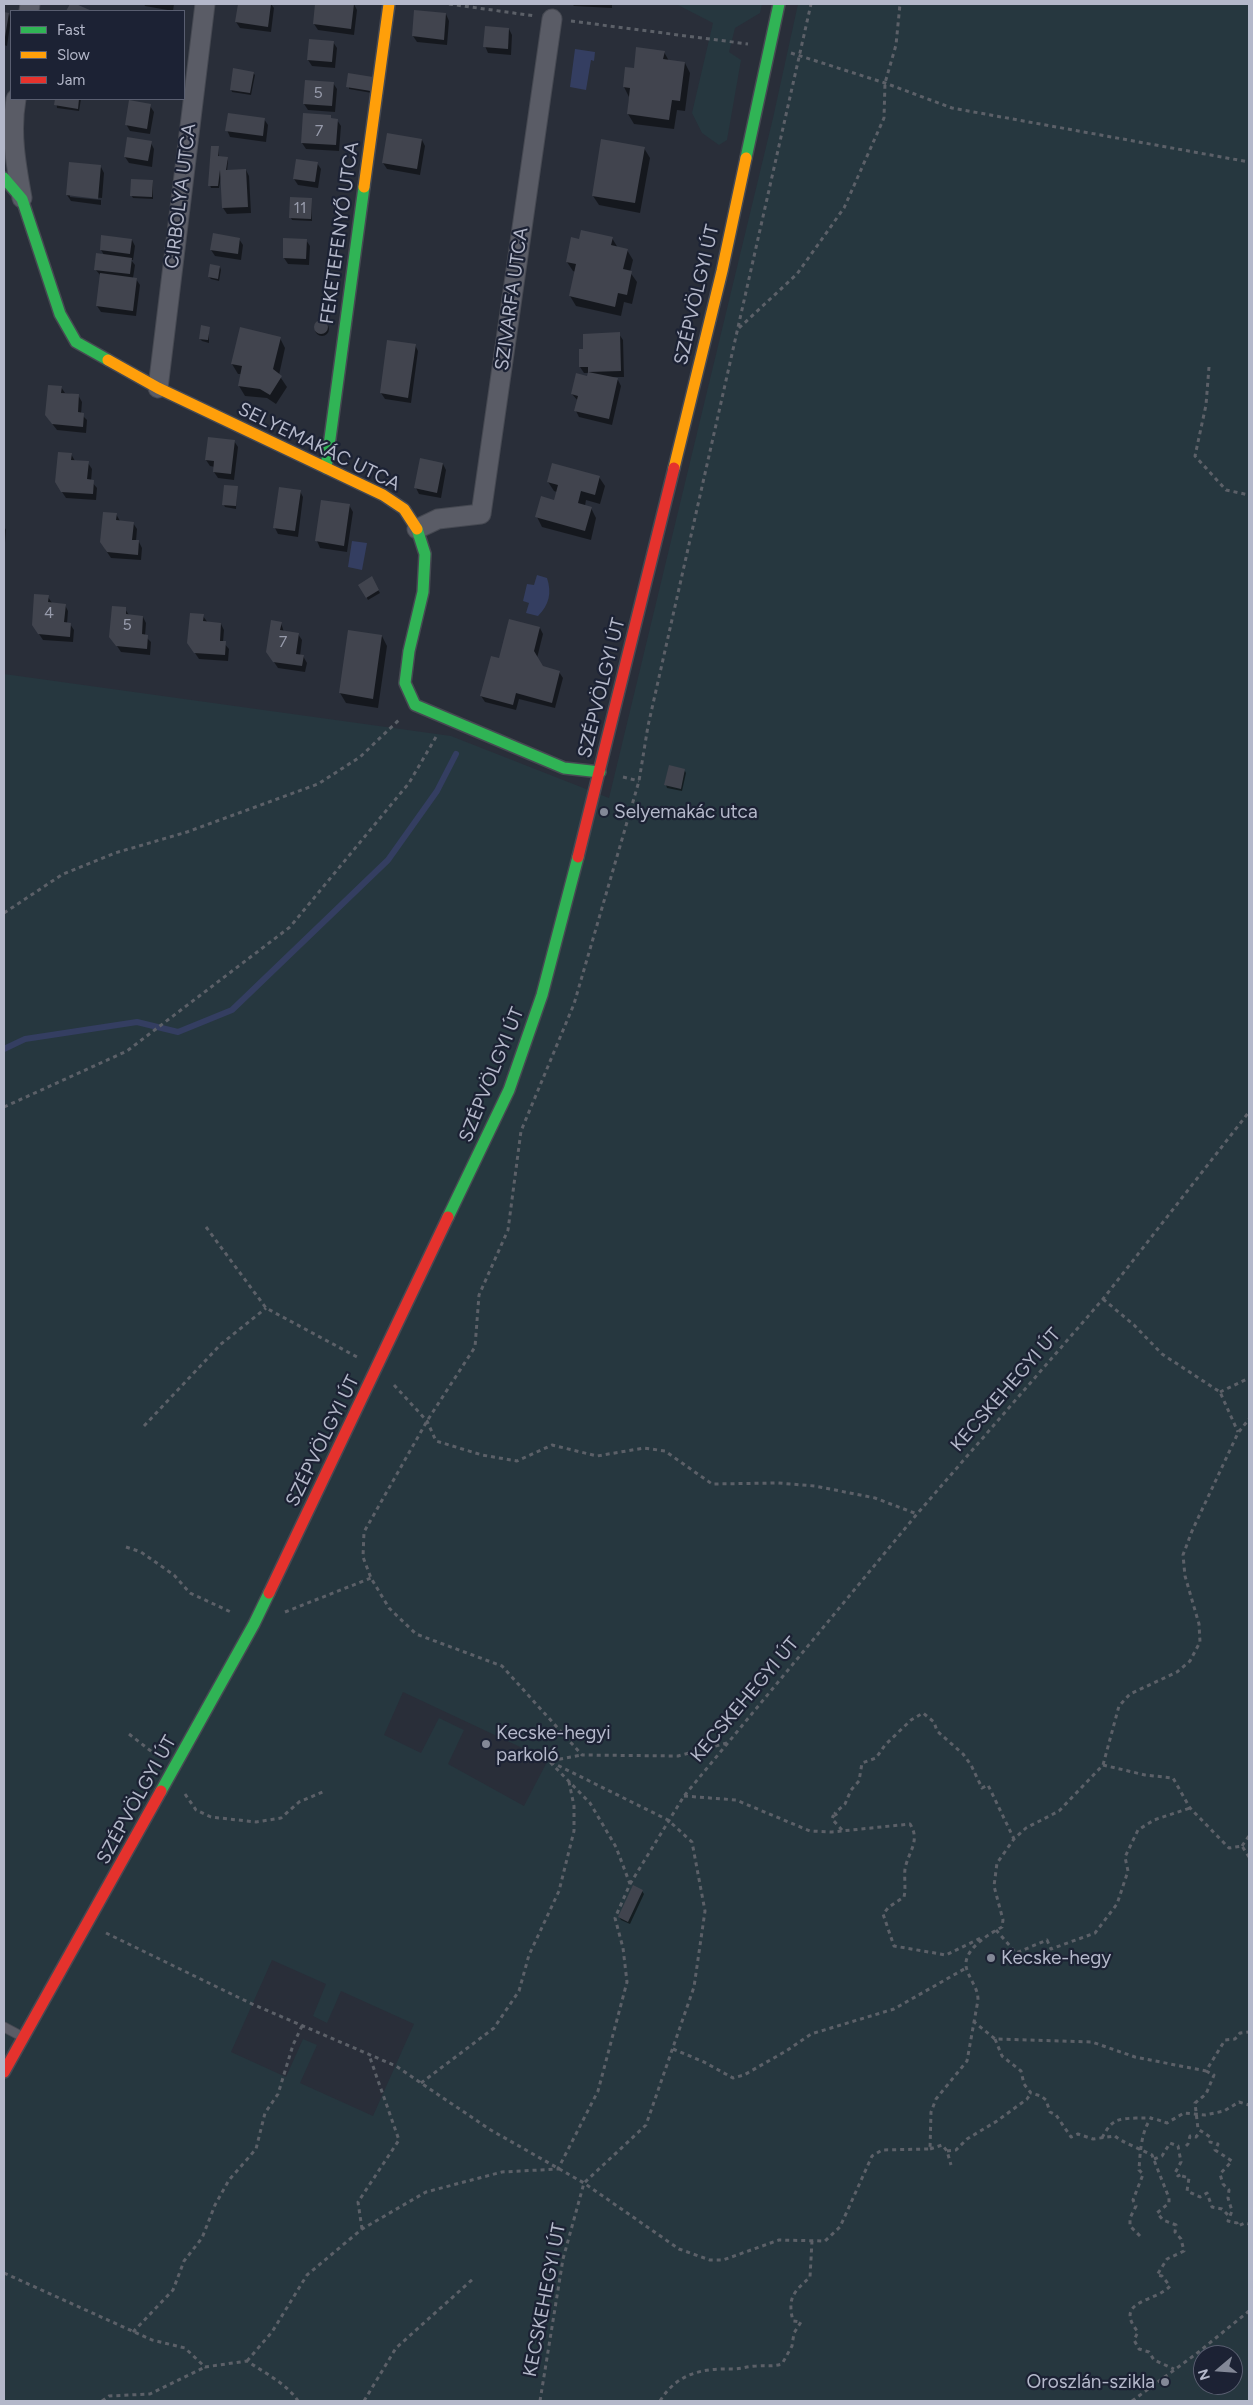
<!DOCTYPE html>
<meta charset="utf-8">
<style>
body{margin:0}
#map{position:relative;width:1253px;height:2405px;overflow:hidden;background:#292e39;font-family:Figtree,sans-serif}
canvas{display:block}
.frame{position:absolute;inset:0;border:5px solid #b4b8ca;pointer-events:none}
.legend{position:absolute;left:10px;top:10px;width:175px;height:90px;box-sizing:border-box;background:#1c2234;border:1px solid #595e70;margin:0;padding:6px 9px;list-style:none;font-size:15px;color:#b4b8ca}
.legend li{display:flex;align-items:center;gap:10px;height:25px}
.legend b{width:25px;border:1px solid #595e70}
.north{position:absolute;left:1193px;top:2345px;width:50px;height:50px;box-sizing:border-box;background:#1c2234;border:1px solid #595e70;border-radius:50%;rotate:252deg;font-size:14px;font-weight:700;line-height:20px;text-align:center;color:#b4b8ca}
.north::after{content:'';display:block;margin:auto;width:18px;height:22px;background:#838897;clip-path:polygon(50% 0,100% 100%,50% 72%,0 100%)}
</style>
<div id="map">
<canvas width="1253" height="2405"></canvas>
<div class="frame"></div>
<ul class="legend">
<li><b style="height:6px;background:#30b455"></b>Fast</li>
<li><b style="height:6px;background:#ff9f0a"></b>Slow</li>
<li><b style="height:6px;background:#e5322d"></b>Jam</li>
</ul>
<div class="north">N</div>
</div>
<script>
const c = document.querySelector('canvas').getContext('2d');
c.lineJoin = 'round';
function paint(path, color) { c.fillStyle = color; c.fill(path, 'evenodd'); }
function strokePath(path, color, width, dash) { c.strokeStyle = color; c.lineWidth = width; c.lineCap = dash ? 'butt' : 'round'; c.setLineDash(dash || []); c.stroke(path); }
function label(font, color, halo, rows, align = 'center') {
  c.font = font + ' Figtree,sans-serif'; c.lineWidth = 4.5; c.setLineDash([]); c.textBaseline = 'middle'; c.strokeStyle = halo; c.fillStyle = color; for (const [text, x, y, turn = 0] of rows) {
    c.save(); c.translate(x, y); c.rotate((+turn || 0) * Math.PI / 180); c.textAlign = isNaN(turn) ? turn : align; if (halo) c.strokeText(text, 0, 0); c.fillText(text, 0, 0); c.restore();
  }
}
paint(new Path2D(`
 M676 4H762L760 13 735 28 729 52 741 60 727 140 719 145 702 133 692 113 713 23Z
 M798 4H1249V2401H4V674L451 736 609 798 773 118ZM403 1692 548 1760 524 1806 448 1764 464 1730 439 1718 421 1753 384 1735ZM272 1960 326 1984 313 2016 327 2023 341 1991 414 2024 373 2116 300 2083 317 2045 303 2039 286 2077 231 2052ZM1203 2355H1233V2385H1203Z`), '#26373f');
paint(new Path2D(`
 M575 49 595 52 594 61 591 60 586 90 570 87Z
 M352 541 367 543 362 570 348 567Z
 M537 575 547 578C552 593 549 605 538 616L526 613 529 603 523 601 527 584 534 585Z`), '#343e61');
paint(new Path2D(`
 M144 4H174L173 11 145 6Z
 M239 4H271L274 8 271 32 240 28 236 22Z
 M317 4H354L357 10 354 35 318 30 314 24Z
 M572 4H612V8L574 6Z
 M4 13 9 14 11 19 7 46 4 45Z
 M446 14 449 21 447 45 417 42 413 36Z
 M509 29 512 35 511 55 488 53 485 46Z
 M333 42 337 48 335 68 312 66 308 60Z
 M664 52 669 61 685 63 690 73 685 111 677 110 674 129 634 124 628 114 629 97 624 87 635 70Z
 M253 73 255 75 251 95 232 92 231 89Z
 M349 74 372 93 349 89Z
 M333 83 337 89 335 112 308 110 304 104Z
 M56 99H81L79 111 57 108Z
 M150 106 154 112 150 134 130 131 126 124Z
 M264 119 268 125 266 142 230 137 227 130Z
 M332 120H337L341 126 339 151 306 149 302 143Z
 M422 140 425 146 420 175 387 169 383 163Z
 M151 143 154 149 152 167 129 163 125 157Z
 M218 147 219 158H227L228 161 227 171 246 170 249 176 251 213 227 214 223 208 221 177 219 188H211L210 185Z
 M644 148 650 158 640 213 599 205 593 196Z
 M297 160 317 163 321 169 318 188 298 185 294 179Z
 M101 167 104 173 102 198 70 195V197L101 200V205L71 201 67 195Z
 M153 182V199L133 198 131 195Z
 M311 199 312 221 292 220 291 218Z
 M612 238 618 248 627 250 633 260 630 272 637 282 632 304 624 302 621 316 576 306 570 296 576 272 573 271 567 262Z
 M239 239 243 245 241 260 215 256 211 250Z
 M285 239 306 240 310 246 309 265 288 264 284 258Z
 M132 240 135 246 133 260H131L135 265 133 278 136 279 140 285 136 316 101 312 97 306 101 276 95 269 104 255 101 250Z
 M220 267 221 270 219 281 211 279 209 277Z
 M315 329a7 7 0 1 1 14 0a7 7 0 1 1-14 0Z
 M209 328V343L202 341 200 339Z
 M619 334 623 340 624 377H610L618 380 621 386 612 425 579 417 576 411 578 401 572 394 588 377 589 373H584L580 367 585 350Z
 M280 338 285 348 279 375 287 387 276 404 267 398 245 396 239 386 241 374H238L232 364Z
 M415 345 418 351 411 403 385 399 381 393Z
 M61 387 65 393 78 395 82 402 81 414 87 420 86 433 57 430 50 421Z
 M234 441 238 447 234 480 218 478 214 472 215 467 210 466 206 460Z
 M71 454 75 461 88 463 92 469 91 481 97 488 96 500 66 498 60 489Z
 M443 464 446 470 441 498 419 494 416 488Z
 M599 477 605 486 600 504 586 500 585 506 591 508 596 518 591 540 542 527 537 517 555 501 557 492 554 491 548 482Z
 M237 488 236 509 225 507 224 505Z
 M300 491 303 497 298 537 278 534 275 528Z
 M349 505 353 512 347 552 320 548 317 541Z
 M116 514 120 521 133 523 137 529 136 541 139 542 142 548 141 560 111 558 105 549Z
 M4 526 6 530 5 543H4Z
 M371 578 380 593 368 600 360 585Z
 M48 597 52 603 65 605 68 611 67 624H70L74 630 73 642 43 640 37 631Z
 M125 609 129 615 143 617 146 623 145 636 151 642 150 655 121 652 115 643Z
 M203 616 208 623 221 624 224 630 223 642 229 649 228 661 199 659 193 650Z
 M281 623 284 632 298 634 302 640 300 656H303L307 663 305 672 278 668 272 659Z
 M540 628 543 634 537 658 542 667 559 672 563 678 555 708 519 699 516 710 485 702 481 696 500 659Z
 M382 636 387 646 378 708 346 703 340 693Z
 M685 771 686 773 682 791 667 788 666 785Z
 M642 1891 644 1894 630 1924 621 1920 619 1917Z`), '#0007');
strokePath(new Path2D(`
 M4 1049 25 1039 137 1022 178 1032 232 1010 388 860 437 791 456 754`), '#343e61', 6);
paint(new Path2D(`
 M70 4H76L92 11H66Z
 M238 4H271L268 27 235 22Z
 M315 4H354L351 29 313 24Z
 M414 10 446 13 444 40 412 36Z
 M4 12 9 13 5 37H4Z
 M485 26 509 28 508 49 483 47Z
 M309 39 334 41 332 62 307 60Z
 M636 47 665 51 663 59 685 62 680 101 672 100 669 120 627 114 630 88 623 87 625 67 634 68Z
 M233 68 254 72 250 93 230 90Z
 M348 73 373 77 371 91 346 87Z
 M305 80 334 82 332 106 303 104Z
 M55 99H79L78 109 54 105Z
 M129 100 151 104 147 129 125 125Z
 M228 113 265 118 263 136 225 131Z
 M303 113 331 115V118L338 119 336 145 301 143Z
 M387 133 422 139 417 169 382 163Z
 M127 137 152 141 148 161 124 157Z
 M601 139 645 147 635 203 592 196Z
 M211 146H219L218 156 228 157 226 170 246 169 248 207 222 208 220 170 218 186H208Z
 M296 159 318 162 315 182 293 179Z
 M69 162 101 165 98 199 66 195Z
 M131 179 153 180 152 197 130 196Z
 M290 197 312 198 311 219 289 218Z
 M581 230 613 237 611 245 628 249 623 269 632 271 627 295 618 293 615 307 569 296 576 264 566 262 571 237 579 239Z
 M213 233 240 238 238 254 210 250Z
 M101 235 132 239 130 254 100 250Z
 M283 238 307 239 306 259 283 258Z
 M96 253 132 258 130 274 94 270Z
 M210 264 220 266 218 279 208 277Z
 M100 273 137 278 133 311 96 306Z
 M314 327a7 7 0 1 1 14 0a7 7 0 1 1-14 0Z
 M201 325 210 327 208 340 199 339Z
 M240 327 281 337 273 369 282 376 270 395 260 389 238 386 242 366 231 364Z
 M620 332 621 371 588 372V367H579V349H583V334Z
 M387 340 416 344 408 398 380 393Z
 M588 372 618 378 609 419 574 411 578 396 571 394 576 373 587 376Z
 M48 385 62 386 61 393 79 394 78 412 84 413 83 427 52 424 45 415Z
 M208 437 235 440 231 474 213 472 214 461 205 460Z
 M58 452 72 453 71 460 89 461 87 479 94 480 93 494 61 492 55 482Z
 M420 458 443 463 437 493 414 488Z
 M552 463 600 476 595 495 581 491 578 503 592 507 585 531 535 517 541 496 554 500 558 485 547 482Z
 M224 485 238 486 236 506 222 505Z
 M279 487 301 490 295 531 273 528Z
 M321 500 350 504 344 546 315 541Z
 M103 512 117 513 116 520 134 522 132 540H139L138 555 107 552 100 542Z
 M372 576 379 590 366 598 358 585Z
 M34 594 49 595 48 602 66 604 64 622 71 623 70 637 38 634 32 625Z
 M112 606 126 607V614L143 616 142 634 148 635 147 649 116 646 109 637Z
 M190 613 204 614 203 621 221 623 220 641H226L225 655 194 653 187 643Z
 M509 619 540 627 534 651 543 666 560 671 552 703 516 693 513 705 480 696 491 656 499 658Z
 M271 620 282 622 280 630 299 633 296 654 304 655 302 666 273 662 266 652Z
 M348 630 382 635 373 699 339 693Z
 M669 765 685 769 681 789 664 785Z
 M633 1885 643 1890 628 1922 618 1917Z`), '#41444e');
const lane = new Path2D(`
 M4 2027 21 2036`);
const street = new Path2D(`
 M29 11 30 4
 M16 99C10 132 16 165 22 198
 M158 388 205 4
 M417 529 438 519 481 514 552 19`);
const fast = new Path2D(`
 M746 158 779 4
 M4 178 22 199 60 314 76 342 108 360
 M326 468 364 187
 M417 529 425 554 423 592 409 651 405 683 415 705 564 768 600 772
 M448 1217 509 1090 542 995 578 857
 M161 1791 254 1624 269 1593`);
const slow = new Path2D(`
 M364 187 389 4
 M108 360 158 388 383 495 404 509 417 529
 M674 468 722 271 746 158`);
const jam = new Path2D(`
 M578 857 674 468
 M269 1593 448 1217
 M4 2072 161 1791`);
strokePath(lane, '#464952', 11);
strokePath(street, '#464952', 21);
strokePath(fast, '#464952', 14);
strokePath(slow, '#464952', 14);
strokePath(jam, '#464952', 14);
strokePath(new Path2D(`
 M449 4 535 16
 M571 21 748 44
 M791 53 885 83 952 108 1249 162
 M739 328 797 274 844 208 884 118 885 83 896 45 900 4
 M1209 367 1206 405 1195 456 1226 490 1249 495
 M623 777 639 781
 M4 913 63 874 115 853 187 832 318 784 360 757 400 719
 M4 1107 127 1051 290 927 409 783 436 737
 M206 1227 266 1308 357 1357
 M1103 1299 1134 1325 1162 1354 1220 1392 1238 1432
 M394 1385 427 1421 436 1441 482 1455 517 1461 552 1445 597 1456 644 1448 665 1451 712 1484 778 1483 815 1486 875 1498 917 1514
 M1220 1392 1249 1378
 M144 1426 221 1344 266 1308
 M126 1547 141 1552 174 1575 190 1593 233 1613
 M285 1612 371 1578
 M129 1734 156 1755
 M727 1743 678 1756 582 1755 502 1666 416 1634 389 1608 371 1578 363 1557 364 1532 427 1421 475 1347 479 1295 508 1230 521 1131 574 1004 639 781 648 726 811 4
 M1103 1765 1145 1775 1173 1778 1190 1808 1229 1848 1242 1846 1249 1857
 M185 1794 196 1810 211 1817 256 1822 281 1818 299 1802 325 1791
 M684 1796 736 1800 810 1831 832 1832 910 1824C921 1841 908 1852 905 1869 904 1878 906 1888 904 1897L889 1907 883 1914 894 1946 946 1955 983 1937
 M842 1830 832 1819 833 1816 835 1818 837 1816 835 1813 845 1804 851 1790 859 1781 862 1763 876 1758 885 1745 911 1720 923 1713 934 1722 937 1731 963 1754 971 1765 982 1788 988 1785 1014 1839
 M1242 1846 1249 1836
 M630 1884 684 1796 917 1514 1103 1299 1249 1112
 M996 1930 1016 1953 1047 1940 1051 1949 1095 1933 1117 1904 1128 1871 1125 1857 1138 1830 1154 1820 1190 1808
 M106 1933 252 2004 396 2066 489 2129 584 2183 679 2249 710 2260H723L779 2240 825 2241 840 2227 872 2156 882 2150 930 2149 931 2112 936 2099 967 2061 978 2000C978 1988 971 1982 967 1970 960 1951 989 1934 1002 1927L1003 1920 994 1886 997 1863 1014 1839 1026 1828 1059 1811 1103 1765 1119 1706 1130 1694 1177 1672 1190 1661 1200 1642 1199 1624 1185 1576 1183 1555 1192 1531 1238 1433 1249 1419
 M973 2021 995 2039 1092 2042 1135 2057 1206 2071 1225 2040 1235 2039 1240 2033 1249 2032
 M995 2039 1002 2056 1021 2071 1024 2084 1031 2093 1041 2096 1046 2100 1050 2112 1056 2115 1071 2137 1078 2134 1093 2139 1115 2136C1121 2142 1143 2150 1152 2155L1169 2198V2203L1157 2213 1163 2220 1176 2225 1175 2232 1181 2239 1184 2251 1167 2259 1157 2275 1162 2276 1170 2286C1157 2302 1112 2300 1138 2332L1134 2340 1139 2349 1149 2352 1154 2360 1174 2369
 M673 2049 704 2062 733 2078 744 2075 786 2051 811 2034 894 2009 966 1968
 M1206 2071 1214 2075 1206 2094 1195 2103 1198 2129 1210 2137V2142L1218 2144 1215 2150 1232 2161 1220 2174 1223 2184 1229 2190 1228 2198 1232 2211 1228 2221 1237 2223 1238 2226 1245 2223 1249 2224
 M421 2083 494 2028 519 1991 529 1955 559 1891 574 1831V1806L569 1782
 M1102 2138C1112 2119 1117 2119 1136 2118 1154 2118 1150 2117 1167 2123L1184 2113 1205 2115 1224 2111 1239 2102 1249 2105
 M1186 2146 1188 2144 1190 2136 1196 2137 1200 2132
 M930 2149 942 2145 947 2151 951 2165
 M947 2151 956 2150 967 2139 997 2121 1027 2099 1031 2093
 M1154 2159 1162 2156 1170 2143 1178 2146 1181 2162 1175 2173 1178 2176 1182 2174V2176L1189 2178 1187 2191 1200 2197 1207 2193 1212 2207 1222 2209 1230 2217
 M362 2229 358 2202 399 2140 369 2055
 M1140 2236 1130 2226V2218L1136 2206 1133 2200 1142 2177 1143 2174 1139 2170C1140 2154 1141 2130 1152 2117
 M4 2273 152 2340 185 2348 205 2367 247 2361C265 2373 287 2384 298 2401
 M133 2332 173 2290 184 2261 202 2238 215 2205 229 2180 256 2149 265 2113 278 2094 293 2045 302 2026
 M247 2361 272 2332 307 2275 362 2229 426 2192 502 2172 558 2169 598 2091 627 1982 623 1948 615 1918 630 1884 616 1847 590 1803 549 1761 582 1755
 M102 2401 109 2396 150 2394 205 2367
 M364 2401 396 2348 474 2278
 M540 2401 563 2259 584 2183 646 2125 694 1987 705 1911 692 1842 668 1820 551 1762
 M660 2401C677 2373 703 2368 733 2369 741 2369 748 2366 756 2366 767 2365 771 2367 782 2364L792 2346 794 2333 801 2322 793 2321C787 2297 794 2292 810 2277L812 2241
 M1132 2401 1196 2354 1249 2311`), '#5c6068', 3, [4, 4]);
strokePath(lane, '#5a5c66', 9);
strokePath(street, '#5a5c66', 19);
strokePath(fast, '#30b455', 11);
strokePath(slow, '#ff9f0a', 11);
strokePath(jam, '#e5322d', 11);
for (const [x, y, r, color] of [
 [604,812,5,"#838897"],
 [486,1744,5,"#838897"],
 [991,1958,5,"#838897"],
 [1165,2382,5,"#838897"]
]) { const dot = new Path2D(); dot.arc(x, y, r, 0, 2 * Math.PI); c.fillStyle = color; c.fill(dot); strokePath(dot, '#1c2234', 2); }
label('16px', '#979bab', null, [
 ["5",318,93],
 ["7",319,131],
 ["11",300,208],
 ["4",49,613],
 ["5",127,625],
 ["7",283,642]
]);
label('19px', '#b4b8ca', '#1c2234', [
 ["CIRBOLYA UTCA",181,196,-83],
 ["FEKETEFENYŐ UTCA",340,233,-82],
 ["SZÉPVÖLGYI ÚT",697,295,-77],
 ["SZIVARFA UTCA",512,299,-82],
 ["SELYEMAKÁC UTCA",319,447,26],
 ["SZÉPVÖLGYI ÚT",602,688,-76],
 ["SZÉPVÖLGYI ÚT",492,1075,-68],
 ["KECSKEHEGYI ÚT",1006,1390,-49],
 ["SZÉPVÖLGYI ÚT",323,1441,-64],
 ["KECSKEHEGYI ÚT",745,1700,-50],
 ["SZÉPVÖLGYI ÚT",137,1800,-61],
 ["KECSKEHEGYI ÚT",545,2300,-79]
]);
label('19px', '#b4b8ca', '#1c2234', [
 ["Selyemakác utca",614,812],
 ["Kecske-hegyi",496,1733],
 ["parkoló",496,1755],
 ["Kecske-hegy",1001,1958],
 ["Oroszlán-szikla",1155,2382,"right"]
], 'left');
</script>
